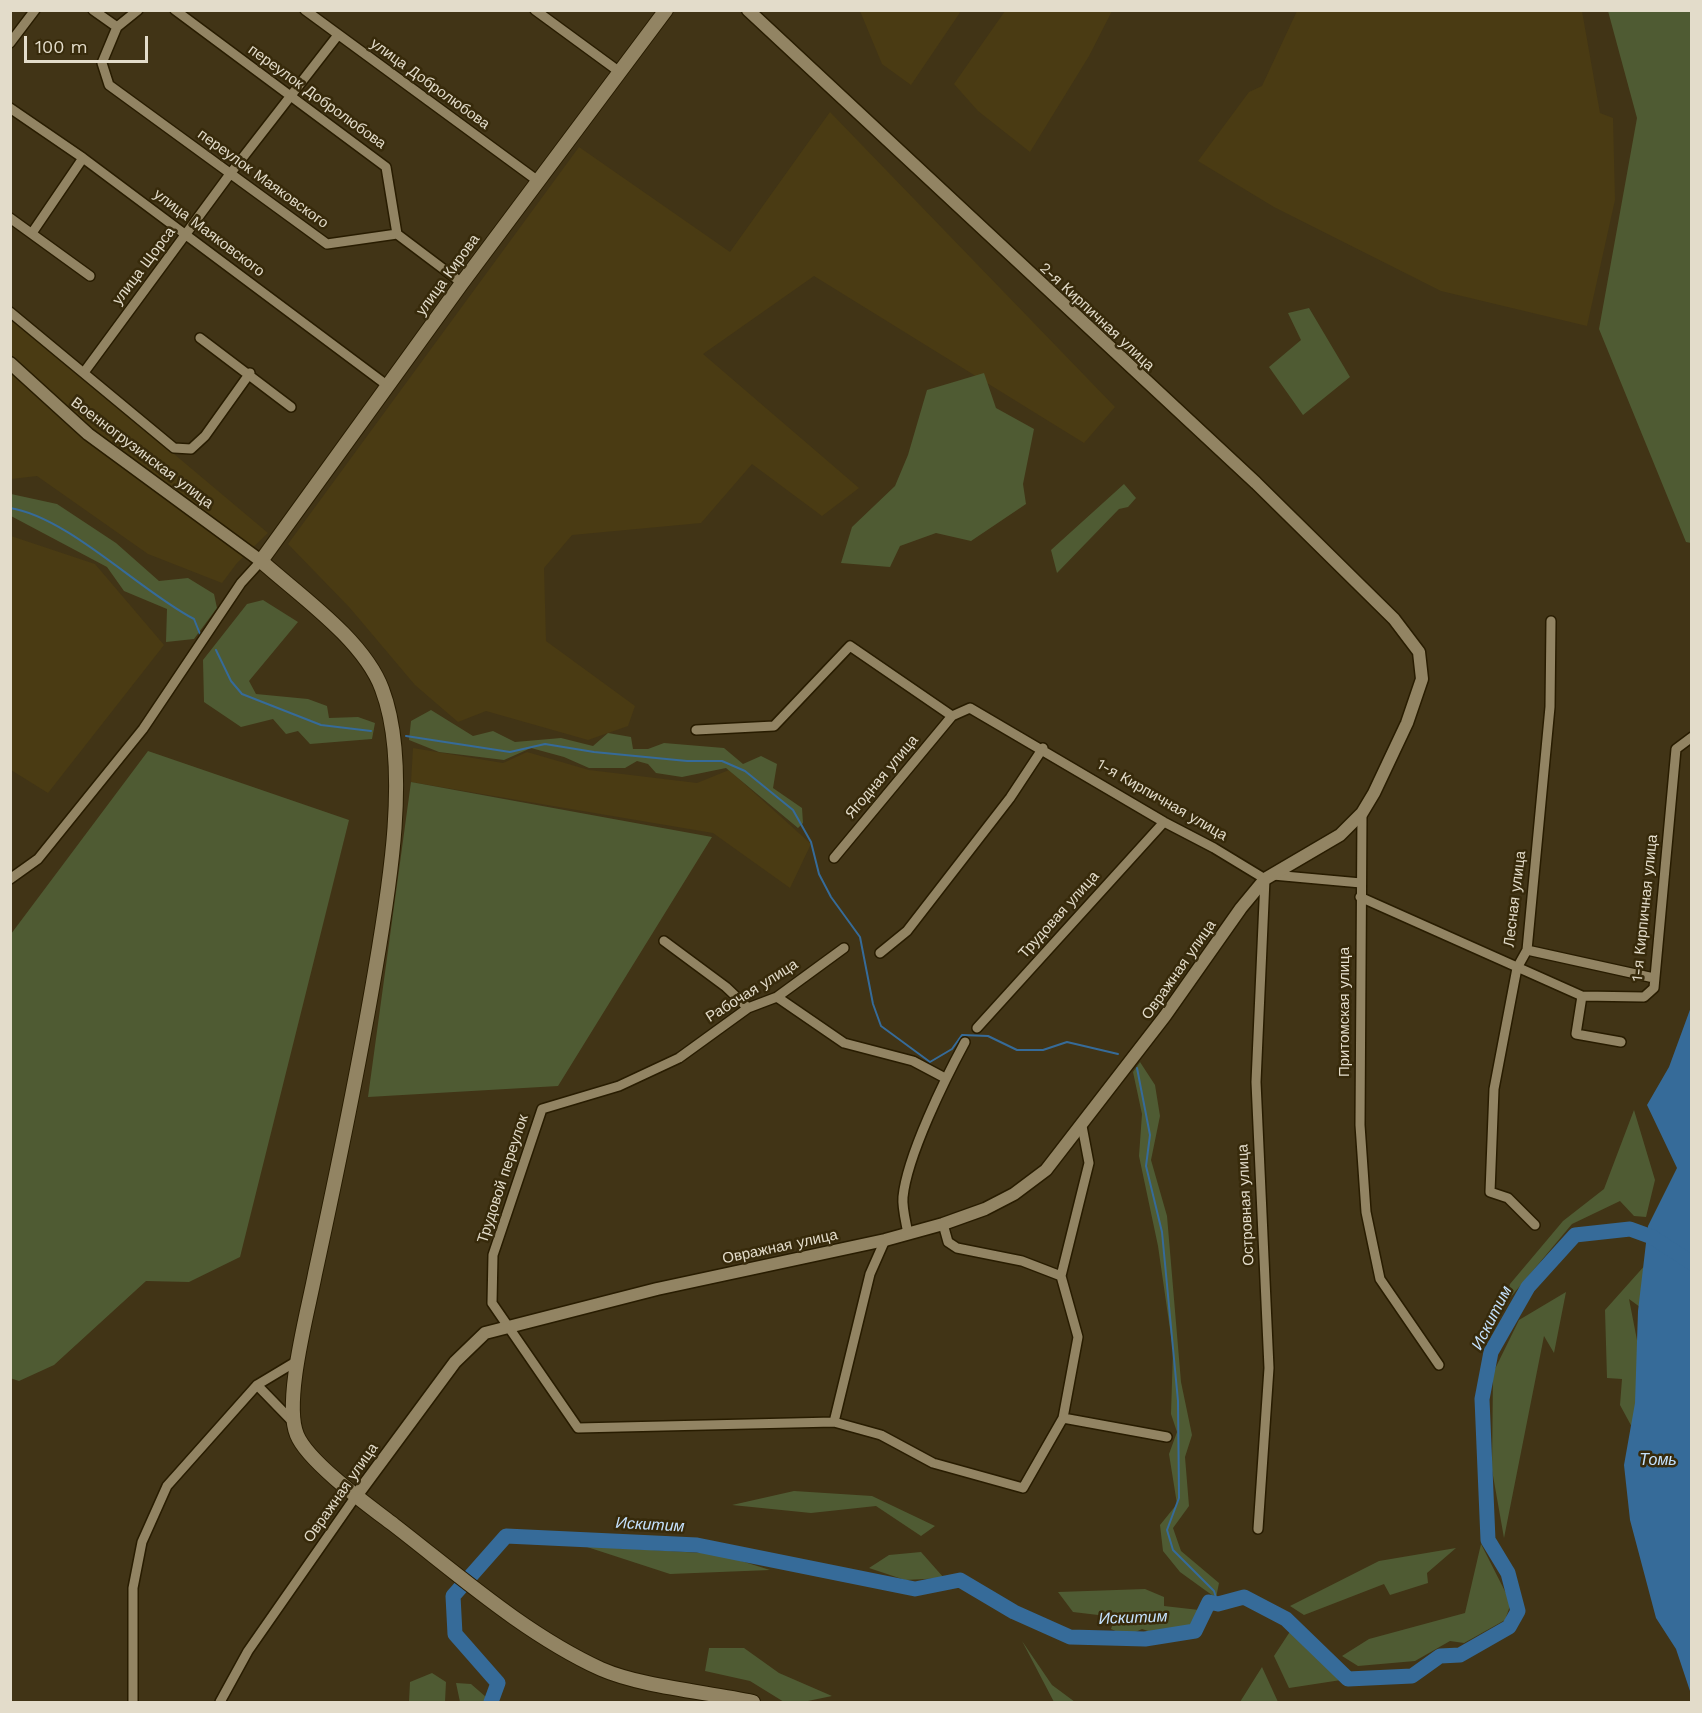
<!DOCTYPE html>
<meta charset="utf-8">
<style>
body{margin:0}
#map{position:relative;width:1702px;height:1713px;overflow:hidden;background:#413416;font-family:"Work Sans",sans-serif}
canvas{display:block}
.frame{position:absolute;inset:0;border:12px solid #e3dcca;pointer-events:none}
.scale{position:absolute;left:24px;top:36px;width:124px;height:27px;box-sizing:border-box;border:3px solid #e3dcca;border-top:0;padding-left:8px;font-size:18px;line-height:21px;white-space:nowrap;color:#e3dcca;-webkit-text-stroke:4px #372a0b;paint-order:stroke}
</style>
<div id="map">
<canvas width="1702" height="1713"></canvas>
<div class="frame"></div>
<div class="scale">100 m</div>
</div>
<script>
const c = document.querySelector('canvas').getContext('2d');
c.lineJoin = 'round';
function paint(path, color) { c.fillStyle = color; c.fill(path, 'evenodd'); }
function strokePath(path, color, width, dash) { c.strokeStyle = color; c.lineWidth = width; c.lineCap = dash ? 'butt' : 'round'; c.setLineDash(dash || []); c.stroke(path); }
function label(font, color, halo, rows, align = 'center') {
  c.font = font + ' "Work Sans",sans-serif'; c.lineWidth = 5; c.setLineDash([]); c.textBaseline = 'middle'; c.strokeStyle = halo; c.fillStyle = color; for (const [text, x, y, turn = 0] of rows) {
    c.save(); c.translate(x, y); c.rotate((+turn || 0) * Math.PI / 180); c.textAlign = isNaN(turn) ? turn : align; if (halo) c.strokeText(text, 0, 0); c.fillText(text, 0, 0); c.restore();
  }
}
paint(new Path2D(`
 M860 11H961L911 85 882 64Z
 M1005 11H1112L1089 56 1030 152 978 111 954 84Z
 M1297 11H1582L1600 113 1613 118 1615 200 1587 326 1441 291 1274 207 1198 161 1249 92 1262 86Z
 M830 112 1115 407 1084 443 814 276 703 354 859 488 822 516 752 464 701 523 572 535 544 568 546 641 635 706 628 726 588 740 486 711 458 722 415 685 350 608 288 544 579 147 730 252Z
 M10 316 268 533 237 563 222 583 148 554 37 476 11 479Z
 M11 536 95 564 164 645 48 793 11 770Z
 M413 748 503 763 527 752 589 770 697 783 729 770 811 844 790 888 713 833 411 782Z`), '#4a3b13');
paint(new Path2D(`
 M1608 11H1691V543L1686 542 1599 329 1637 118Z
 M1309 308 1350 377 1303 415 1269 367 1301 340 1288 313Z
 M984 373 996 408 1034 429 1023 484 1026 504 971 541 936 533 900 546 890 567 841 563 852 527 895 486 908 455 927 390Z
 M1124 484 1136 498 1128 507 1119 509 1057 573 1051 550Z
 M11 494 57 504 116 543 159 581 188 578 214 594 217 608 194 639 166 642 167 609 124 591 107 567 11 516Z
 M263 600 298 622 249 681 256 694 308 699 327 706 329 718 358 717 375 723 372 739 310 744 298 731 286 734 273 719 241 727 204 702 203 660 247 604Z
 M431 710 473 736 493 731 515 742 561 738 593 746 608 733 631 737 633 749H648L664 743 724 748 743 764 761 756 777 764 773 788 802 808 803 823 798 828 726 768 682 777 656 773 648 764 637 761 625 768H589L564 757 531 748 504 760 439 752 409 740 411 721Z
 M148 751 349 820 240 1257 189 1282 146 1281 54 1365 19 1381 10 1378 11 934Z
 M411 782 712 837 558 1086 368 1097Z
 M1140 1062 1155 1085 1160 1116 1151 1160 1167 1216 1181 1382 1192 1435 1185 1457 1189 1506 1173 1528 1181 1551 1219 1583 1216 1598 1180 1572 1163 1551 1160 1525 1177 1504 1169 1454 1177 1432 1171 1414 1173 1350 1158 1246 1139 1156 1142 1114 1133 1072Z
 M1634 1110 1655 1180 1646 1217 1634 1216 1620 1201 1572 1224 1504 1305 1510 1284 1563 1221 1604 1189Z
 M1647 1263 1651 1315 1629 1299 1644 1376 1633 1429 1620 1405 1622 1379 1607 1378 1605 1310Z
 M1566 1292 1554 1353 1544 1336 1504 1538 1492 1470 1493 1373 1519 1320Z
 M794 1491 872 1496 935 1526 921 1536 876 1506 811 1513 732 1505Z
 M1481 1544 1511 1603 1505 1620 1464 1643 1450 1641 1415 1661 1358 1666 1342 1656 1369 1639 1465 1613Z
 M584 1546 719 1554 770 1570 670 1574Z
 M1456 1548 1427 1573 1428 1583 1390 1595 1384 1584 1304 1615 1290 1606 1379 1561Z
 M921 1552 944 1578 905 1580 869 1568 889 1555Z
 M1145 1589 1164 1597V1606L1199 1610 1190 1627 1157 1634 1142 1629 1127 1636 1111 1629 1115 1617 1073 1612 1058 1592Z
 M1291 1630 1341 1680 1289 1688 1274 1656Z
 M1022 1641 1052 1685 1075 1702H1054Z
 M709 1648H744L779 1673 832 1696 803 1702H784L750 1681 705 1671Z
 M1262 1667 1278 1702H1240Z
 M432 1673 446 1682 445 1702H409L410 1682Z
 M456 1683 471 1684 486 1697 484 1702H460Z`), '#4f5b33');
paint(new Path2D(`
 M1691 1007V1694L1676 1649 1656 1618 1630 1520 1624 1465 1635 1403 1638 1311 1648 1226 1677 1168 1647 1105 1669 1067Z`), '#366b99');
strokePath(new Path2D(`
 M10 508C68 517 140 591 194 619L200 634
 M216 650 231 681 242 694 321 725 371 731
 M406 736 510 752 545 744 594 752 687 761H722L745 771 793 810 811 842 819 874 831 897 860 937 873 1004 881 1026 930 1062 952 1049 962 1035 988 1036 1017 1050H1043L1067 1042 1118 1054
 M1137 1068 1150 1135 1146 1166 1162 1232 1178 1401 1179 1498 1167 1530 1173 1550 1214 1591 1218 1604`), '#366b99', 2);
strokePath(new Path2D(`
 M491 1702 498 1683 455 1634 453 1596 506 1536 697 1545 915 1589 960 1580 1014 1612 1070 1637 1145 1639 1195 1631 1209 1602 1218 1604 1244 1597 1286 1619 1348 1679 1412 1676 1440 1656 1460 1655 1509 1627 1518 1611 1508 1573 1488 1540 1482 1399 1491 1352 1528 1287 1575 1235 1630 1229 1652 1237 1692 1263`), '#366b99', 15);
const minor = new Path2D(`
 M93 10 117 27 138 10
 M175 10 386 167 397 234
 M305 10 538 181
 M535 10 621 73
 M117 27 102 63 109 85 327 244 397 234 462 283
 M10 43 35 10
 M10 108 83 158 388 386
 M10 218 90 276
 M32 233 83 158
 M10 312 174 448 191 449 205 436 250 373
 M200 338 291 407
 M85 371 230 174 338 35
 M696 730 774 726 850 646 952 716
 M1362 813 1360 1125 1366 1212 1380 1279 1439 1365
 M834 858 952 716 970 708 1164 822 1214 848 1265 879 1256 1082 1269 1368 1258 1529
 M1273 875 1361 883
 M10 879 38 859 143 729 241 583 261 561
 M1360 897 1582 996 1644 997 1654 988 1676 749 1692 737
 M664 941 726 987 748 1008
 M844 948 777 997 748 1008 679 1058 619 1086 542 1109 493 1255 492 1303 578 1428 834 1422 881 1435 933 1463 1023 1488 1063 1418 1078 1337 1061 1276 1089 1163 1082 1126
 M1527 950 1654 978
 M880 953 907 931 1010 798 1043 748
 M1582 996 1576 1034 1621 1042
 M777 997 844 1043 913 1061 945 1078
 M977 1028 1164 822
 M943 1224 948 1242 957 1248 1022 1261 1061 1276
 M1535 1225 1508 1198 1490 1192 1494 1089 1517 968 1527 950 1550 707 1551 621
 M908 1234C906 1222 902 1208 903 1197 907 1156 945 1079 965 1042
 M257 1385 293 1422
 M1063 1418 1167 1437
 M834 1422 870 1274 885 1240
 M133 1702V1588L142 1542 167 1486 257 1385 297 1361
 M220 1702 248 1651 356 1496`);
const tertiary = new Path2D(`
 M10 363 88 434 261 561
 M356 1496 455 1362 485 1333 657 1289 885 1240 943 1224 985 1209 1014 1194 1046 1170 1165 1016 1241 908 1265 879 1340 835 1362 813 1374 793 1407 723 1422 679 1419 652 1394 619 1256 483 748 10`);
const secondary = new Path2D(`
 M666 10 462 283 261 561C299 595 364 640 382 689 412 768 387 901 373 983 356 1081 336 1177 315 1274 308 1311 283 1402 297 1435 308 1462 369 1506 394 1525 460 1576 525 1634 601 1669 642 1687 708 1692 753 1702`);
strokePath(minor, '#281c00', 12);
strokePath(tertiary, '#281c00', 15);
strokePath(secondary, '#281c00', 16);
strokePath(minor, '#928463', 9);
strokePath(tertiary, '#928463', 12);
strokePath(secondary, '#928463', 14);
label('15px', '#e3dcca', '#372a0b', [
 ["улица Добролюбова",430,84,36],
 ["переулок Добролюбова",317,97,36],
 ["переулок Маяковского",263,179,36],
 ["улица Маяковского",209,233,37],
 ["улица Щорса",144,266,-53],
 ["улица Кирова",448,275,-54],
 ["2-я Кирпичная улица",1097,317,43],
 ["Военногрузинская улица",142,453,37],
 ["Ягодная улица",882,777,-50],
 ["1-я Кирпичная улица",1162,800,30],
 ["Лесная улица",1515,899,-83],
 ["1-я Кирпичная улица",1645,908,-84],
 ["Трудовая улица",1059,915,-48],
 ["Овражная улица",1179,970,-55],
 ["Рабочая улица",752,991,-32],
 ["Притомская улица",1345,1012,-90],
 ["Трудовой переулок",503,1179,-72],
 ["Островная улица",1246,1205,-93],
 ["Овражная улица",780,1247,-12],
 ["Овражная улица",341,1493,-55]
]);
label('italic 16px', '#c5e2fe', '#372a0b', [
 ["Искитим",1492,1318,-63],
 ["Томь",1658,1460],
 ["Искитим",650,1525,3],
 ["Искитим",1133,1618,-2]
]);
</script>
